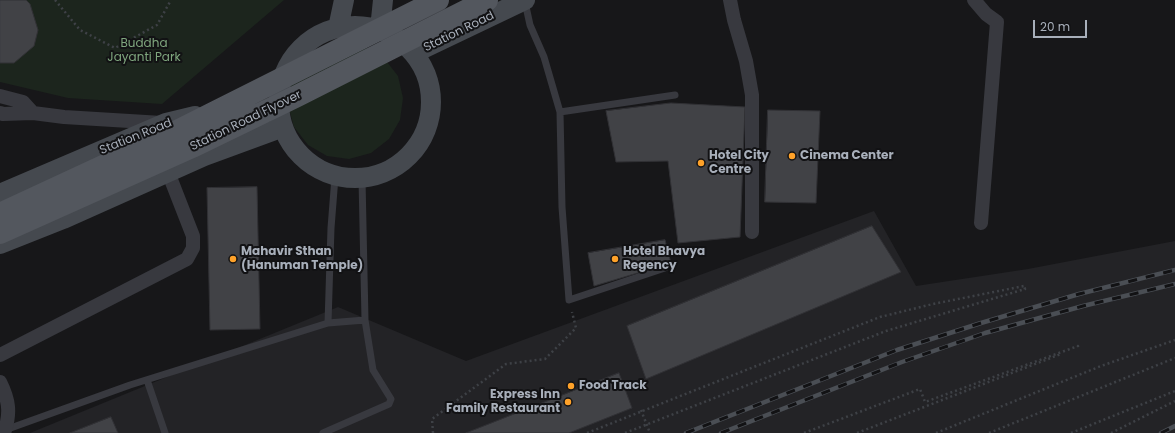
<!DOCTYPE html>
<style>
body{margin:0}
#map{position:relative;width:1175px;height:433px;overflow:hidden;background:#171719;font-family:Poppins,sans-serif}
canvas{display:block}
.scale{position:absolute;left:1033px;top:20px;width:54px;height:18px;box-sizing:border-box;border:2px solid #a8afba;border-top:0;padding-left:5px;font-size:12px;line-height:14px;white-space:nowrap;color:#a8afba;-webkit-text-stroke:3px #121214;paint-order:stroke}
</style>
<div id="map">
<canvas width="1175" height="433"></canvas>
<div class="scale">20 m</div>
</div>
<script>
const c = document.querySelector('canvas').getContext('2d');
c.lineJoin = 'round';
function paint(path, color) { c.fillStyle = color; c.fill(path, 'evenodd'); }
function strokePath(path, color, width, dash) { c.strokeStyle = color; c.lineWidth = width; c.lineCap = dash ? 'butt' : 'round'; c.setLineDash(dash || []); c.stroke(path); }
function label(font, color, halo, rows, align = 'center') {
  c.font = font + ' Poppins,sans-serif'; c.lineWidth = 4; c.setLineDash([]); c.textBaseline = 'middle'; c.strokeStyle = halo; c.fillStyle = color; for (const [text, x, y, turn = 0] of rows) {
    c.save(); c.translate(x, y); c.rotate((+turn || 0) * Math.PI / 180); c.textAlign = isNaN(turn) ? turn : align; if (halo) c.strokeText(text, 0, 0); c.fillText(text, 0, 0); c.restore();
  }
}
paint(new Path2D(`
 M874 211 916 286 1028 269 1175 241V433H30L338 307 466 361Z`), '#232326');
paint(new Path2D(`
 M0 0H284L162 104 68 98 0 82Z
 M365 47 384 58 398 76 403 98 400 120 389 139 371 153 349 159 327 156 308 145 294 127 288 105 291 83Z`), '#1c251d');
const building = new Path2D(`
 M0 0H26L30 4 38 30 34 46 14 63H0Z
 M671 103 745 107 740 237 678 243 668 161 616 162 606 111Z
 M768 110 820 111 816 203 765 202Z
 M257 187 260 329 210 330 207 188Z
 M872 226 901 272 646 379 627 326Z
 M665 240 671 263 594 286 588 253Z
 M619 373 632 408 569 433H466Z
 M111 417 118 433H70Z`);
paint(building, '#414246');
strokePath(building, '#313135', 1);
strokePath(new Path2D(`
 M55 0 80 30 115 48 157 25 171 0
 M641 410 650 433
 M433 433 432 419 506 364 545 359 576 328 572 312
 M587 433 880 317 933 304 1024 286
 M625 433 886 331 1025 289 1024 286
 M804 433 920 389 925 402 1078 346V347
 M857 433 1061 354
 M936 433 1101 366 1175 340
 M989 433 1175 358
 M1071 433 1175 391
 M1111 433 1175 401`), '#3e4146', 2.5, [2, 3]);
strokePath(new Path2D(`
 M525 2 530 25 544 57 560 112 562 207 569 300 665 268
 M560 112 675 95
 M328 323 331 228 335 177
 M147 380 165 433
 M5 430 130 385 328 323 365 320
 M323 433 389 404 391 399 373 370 365 320 362 179`), '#38393f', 7);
strokePath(new Path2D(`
 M730 0 734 20 746 61 752 95V232
 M974 0 986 14 997 22 981 223
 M0 96 23 102 33 113
 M0 113 3 114 33 113 64 117 162 123
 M0 355 187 259 193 248V236L168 172
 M0 382C9 400 11 413 4 433`), '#38393f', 14);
strokePath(new Path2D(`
 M279 102a76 76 0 1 1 152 0a76 76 0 1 1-152 0Z
 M338 28 344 0
 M380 29 383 0
 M414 53 525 0
 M0 194 166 123 195 116
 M0 244 63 219 204 156 283 127`), '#45494f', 20);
strokePath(new Path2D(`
 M0 214 155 142 438 0
 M0 233 192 147 297 96 487 0`), '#53575e', 22);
const rail = new Path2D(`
 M686 433 897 350 981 323 1079 294 1175 270
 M721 433 902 362 985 333 1083 306 1175 284
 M1161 433 1175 426`);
strokePath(rail, '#4a4e54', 4.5);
strokePath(rail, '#121214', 3, [9]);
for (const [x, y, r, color] of [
 [792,156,4,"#ffa229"],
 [701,163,4,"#ffa229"],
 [233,259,4,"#ffa229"],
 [615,259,4,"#ffa229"],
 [571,386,4,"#ffa229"],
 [568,402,4,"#ffa229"]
]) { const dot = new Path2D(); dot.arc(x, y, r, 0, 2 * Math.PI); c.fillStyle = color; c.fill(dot); strokePath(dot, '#121214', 1.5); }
label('12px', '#a8afba', '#121214', [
 ["Station Road",459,32,-26],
 ["Station Road Flyover",246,121,-26],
 ["Station Road",136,137,-22]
]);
label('12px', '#7fa67e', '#121214', [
 ["Buddha",144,44],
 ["Jayanti Park",144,58]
]);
label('bold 12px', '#a8afba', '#121214', [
 ["Hotel City",709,156],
 ["Centre",709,170],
 ["Cinema Center",800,156],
 ["Mahavir Sthan",241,252],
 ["(Hanuman Temple)",241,266],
 ["Hotel Bhavya",623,252],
 ["Regency",623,266],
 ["Food Track",579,386],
 ["Express Inn",560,395,"right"],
 ["Family Restaurant",560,409,"right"]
], 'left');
</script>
